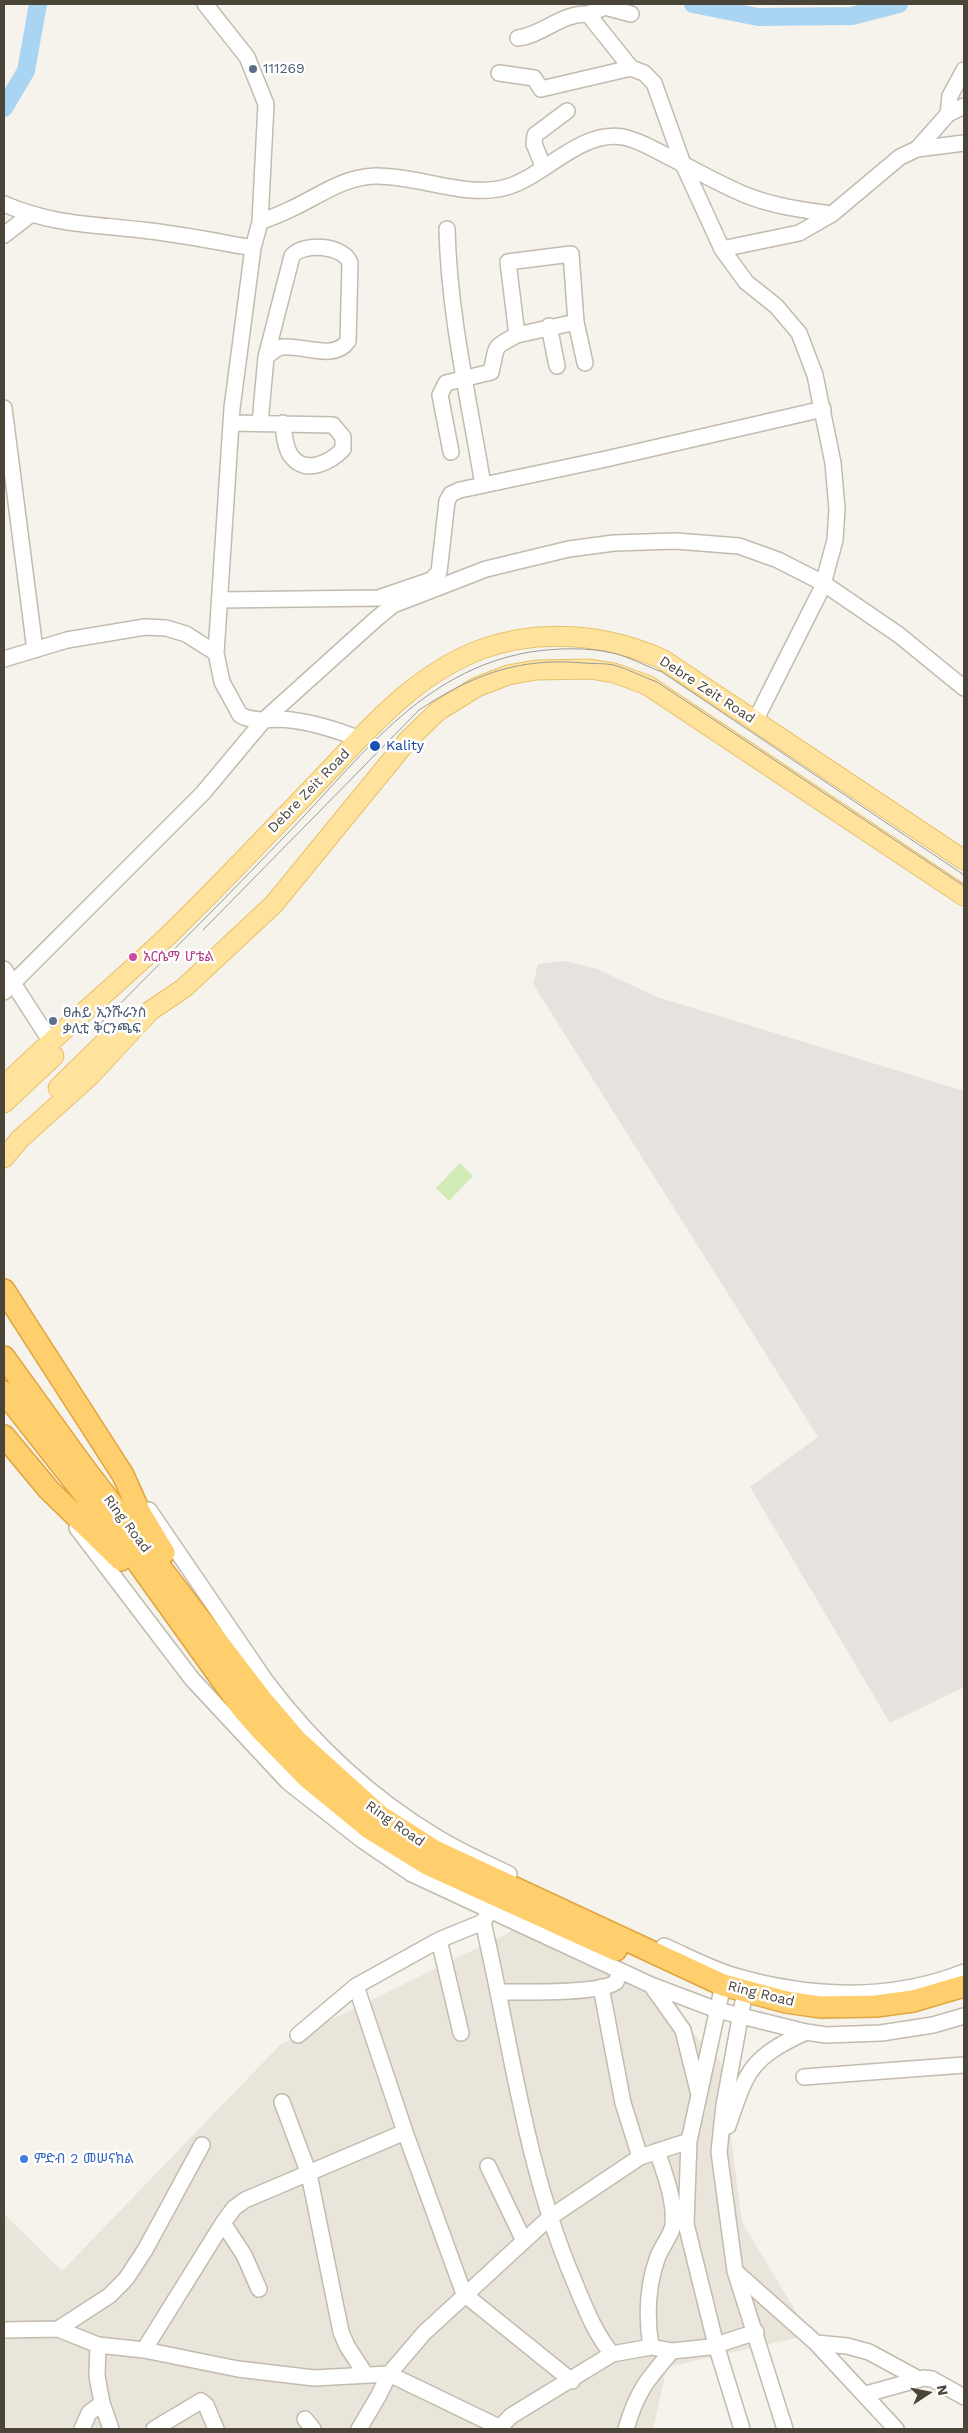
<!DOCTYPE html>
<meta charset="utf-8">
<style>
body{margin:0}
#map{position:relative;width:968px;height:2433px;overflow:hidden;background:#f6f3ec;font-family:"Work Sans",sans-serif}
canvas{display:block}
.frame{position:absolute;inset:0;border:5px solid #4b4439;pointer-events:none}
.north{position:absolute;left:903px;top:2368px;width:50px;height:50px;-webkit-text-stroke:4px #fff;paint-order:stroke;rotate:79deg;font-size:14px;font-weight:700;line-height:20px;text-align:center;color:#4b4439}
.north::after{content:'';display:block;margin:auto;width:18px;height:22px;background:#4b4439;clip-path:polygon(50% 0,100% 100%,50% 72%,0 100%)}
</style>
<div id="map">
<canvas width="968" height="2433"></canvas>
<div class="frame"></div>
<div class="north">N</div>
</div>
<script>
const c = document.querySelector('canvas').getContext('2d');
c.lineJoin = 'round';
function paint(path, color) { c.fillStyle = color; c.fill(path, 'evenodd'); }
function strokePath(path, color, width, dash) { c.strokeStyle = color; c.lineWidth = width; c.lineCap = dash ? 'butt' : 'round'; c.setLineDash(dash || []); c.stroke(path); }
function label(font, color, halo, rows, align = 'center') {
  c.font = font + ' "Work Sans","Noto Sans Ethiopic",sans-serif'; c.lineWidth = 5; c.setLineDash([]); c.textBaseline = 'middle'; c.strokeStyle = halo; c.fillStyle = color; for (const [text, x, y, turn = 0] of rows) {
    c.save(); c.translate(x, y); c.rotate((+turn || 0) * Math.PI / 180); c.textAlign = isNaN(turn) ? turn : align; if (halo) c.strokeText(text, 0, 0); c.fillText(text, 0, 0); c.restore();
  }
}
paint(new Path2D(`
 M522 1926 654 1994 721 2062 742 2222 810 2335 667 2367 653 2429H4V2214L62 2271 280 2045Z`), '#eae5da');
paint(new Path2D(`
 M565 961 597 969 657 997 964 1091V1687L890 1723 750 1487 818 1437 533 984 538 964Z`), '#e6e2dd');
paint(new Path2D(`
 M460 1163 473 1176 449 1201 436 1188Z`), '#d2eab5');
strokePath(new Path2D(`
 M693 4 758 17 852 16 899 4
 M4 108 26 71 38 4`), '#a9d4f2', 18);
const minor = new Path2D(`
 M205 4 247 57 266 104 260 222 253 248 232 408 216 653 222 682 240 715C257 724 273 717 291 720 315 723 337 730 360 739
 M588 14 605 7 631 14
 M518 38C543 35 561 13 588 14L631 68
 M499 73 534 78 541 89 631 68 644 73 654 83 683 164 722 249 746 282 776 306 799 333 815 375 833 463 837 509 835 540 822 588 755 721
 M948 114 950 96 964 70
 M917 149 948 114 964 106
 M544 168 534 144 535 135 567 111
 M4 204C55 226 97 224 150 231 185 235 219 242 253 248
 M260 222C270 218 281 214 291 209 319 196 343 177 375 176 417 175 467 199 507 187 545 176 580 130 623 137 639 140 655 150 669 157 693 169 718 183 743 194 772 206 802 210 832 214
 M447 229C449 315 469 400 483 485
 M4 235 30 215
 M722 249 799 233 832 214 900 157 917 149 964 143
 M549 326 557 366
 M517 335 576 322
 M4 408 35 650
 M231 423 333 425 343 437V449C331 462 306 475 292 457 285 449 284 434 283 423
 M260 423 266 357 292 256C303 242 344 245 350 263L348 341C335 361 303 345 283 347 277 347 271 353 266 357
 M451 452 440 395 446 383 491 372C498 344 491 349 517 335L508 262 571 254 576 322 585 363
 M220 600 378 598 431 580 439 572 447 501 451 494 460 490 606 459 823 409
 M4 659 67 640 145 627 166 628 186 634 216 653
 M4 969 51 1042
 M4 992 203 793 264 720 376 619 393 605 486 569 569 549 614 543 676 541 739 546 778 560 823 583 899 635 964 688
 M149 1510 265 1680C312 1743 371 1798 438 1838 461 1852 486 1863 509 1874
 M77 1528 192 1679 288 1782 362 1840 412 1874 651 1985 717 2010 806 2032 826 2035 881 2033 933 2025 964 2016
 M490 1911 483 1922 439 1940 356 1986 405 2132 464 2294 572 2381
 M483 1922C511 2042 525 2167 574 2281 585 2307 594 2332 612 2354
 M439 1940 461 2033
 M664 1946C687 1956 711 1969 735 1976 810 1998 891 2001 964 1972
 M651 1985 683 2030 698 2091
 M723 1985 689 2141 686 2224 716 2345 742 2429
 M601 1987 623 2103 640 2157
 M745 1991 724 2105 719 2152 735 2271 785 2429
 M499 1992C522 1992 601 1994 616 1982L621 1971
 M298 2035 356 1986
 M804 2077 964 2065
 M282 2102 309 2174 341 2332 347 2346 366 2375
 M728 2126C747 2070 750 2058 806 2032
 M488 2166 524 2241
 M223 2223 244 2255 259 2289
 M736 2272 816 2343 896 2429
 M58 2329 109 2296 126 2279 145 2250 202 2145
 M4 2330 58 2329 98 2345 144 2350 238 2369 314 2378 389 2374 503 2429
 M816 2343 847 2346 869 2352 917 2378
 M651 2347C646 2316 647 2286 658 2256 662 2246 671 2236 673 2225 675 2199 665 2175 657 2151
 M144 2350 223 2223 234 2208 245 2200 405 2132
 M866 2394 924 2378 932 2379 964 2397
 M102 2403 111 2429
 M305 2419 313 2429
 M500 2427 511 2416 612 2354 651 2347 672 2351 710 2347 756 2332
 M82 2429 89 2413 102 2403 97 2376 98 2345
 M154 2429 201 2401 206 2405 216 2429
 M359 2429 379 2395 389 2374 424 2333 549 2218 640 2157 689 2141
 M626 2429C637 2391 647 2380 672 2351`);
const major = new Path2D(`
 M4 1086C59 1031 121 982 177 927 225 880 271 831 317 783 366 732 414 674 482 649 541 628 605 634 662 659L964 860
 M58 1088 111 1036
 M4 1103 54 1056
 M4 1158 20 1139 91 1075 150 1011 184 988 274 904 408 740 438 711 477 687 508 675 536 670 590 669 614 673 647 685 964 896`);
const highway = new Path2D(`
 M4 1290 123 1475 140 1513 164 1553
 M4 1357 82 1465 261 1699 297 1741 380 1816 435 1851 723 1985 786 2002 820 2007 876 2006 913 2001 964 1986
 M4 1392 136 1560 242 1708 263 1732 308 1778 369 1828 429 1865 616 1950
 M4 1436 49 1490 121 1560`);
strokePath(minor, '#c2bbae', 18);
strokePath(major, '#e6c16a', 21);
strokePath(highway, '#e0a43c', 24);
strokePath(minor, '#fff', 15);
strokePath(major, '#ffe39c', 19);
strokePath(highway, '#ffcf6e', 21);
strokePath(new Path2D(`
 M203 930 419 710C472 675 519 657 584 663 593 664 604 663 614 665 628 669 643 677 657 682L964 886
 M101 1023C163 960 226 898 287 834 360 759 420 671 530 652 557 648 586 647 613 653 629 657 646 666 662 672L964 875`), '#9a9a9a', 1);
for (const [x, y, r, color] of [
 [253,69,5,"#5c6f8a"],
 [375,746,6,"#1a4fb4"],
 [133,957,5,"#d1479c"],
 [53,1021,5,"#5c6f8a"],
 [24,2159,5,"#3f7fe0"]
]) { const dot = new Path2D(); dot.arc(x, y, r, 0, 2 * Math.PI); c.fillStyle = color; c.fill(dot); strokePath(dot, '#fff', 2); }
label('14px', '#4e5e75', '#fff', [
 ["111269",263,69],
 ["ፀሐይ ኢንሹራንስ",63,1013],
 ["ቃሊቲ ቅርንጫፍ",63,1029]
], 'left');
label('14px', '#4b4439', '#fff', [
 ["Debre Zeit Road",707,690,33],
 ["Debre Zeit Road",309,791,-46],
 ["Ring Road",127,1524,53],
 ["Ring Road",395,1824,35],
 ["Ring Road",761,1994,14]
]);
label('14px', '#164399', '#fff', [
 ["Kality",386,746]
], 'left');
label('14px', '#b23c85', '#fff', [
 ["አርሴማ ሆቴል",143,957]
], 'left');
label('14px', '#366cbe', '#fff', [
 ["ምድብ 2 መሠናክል",34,2159]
], 'left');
</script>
